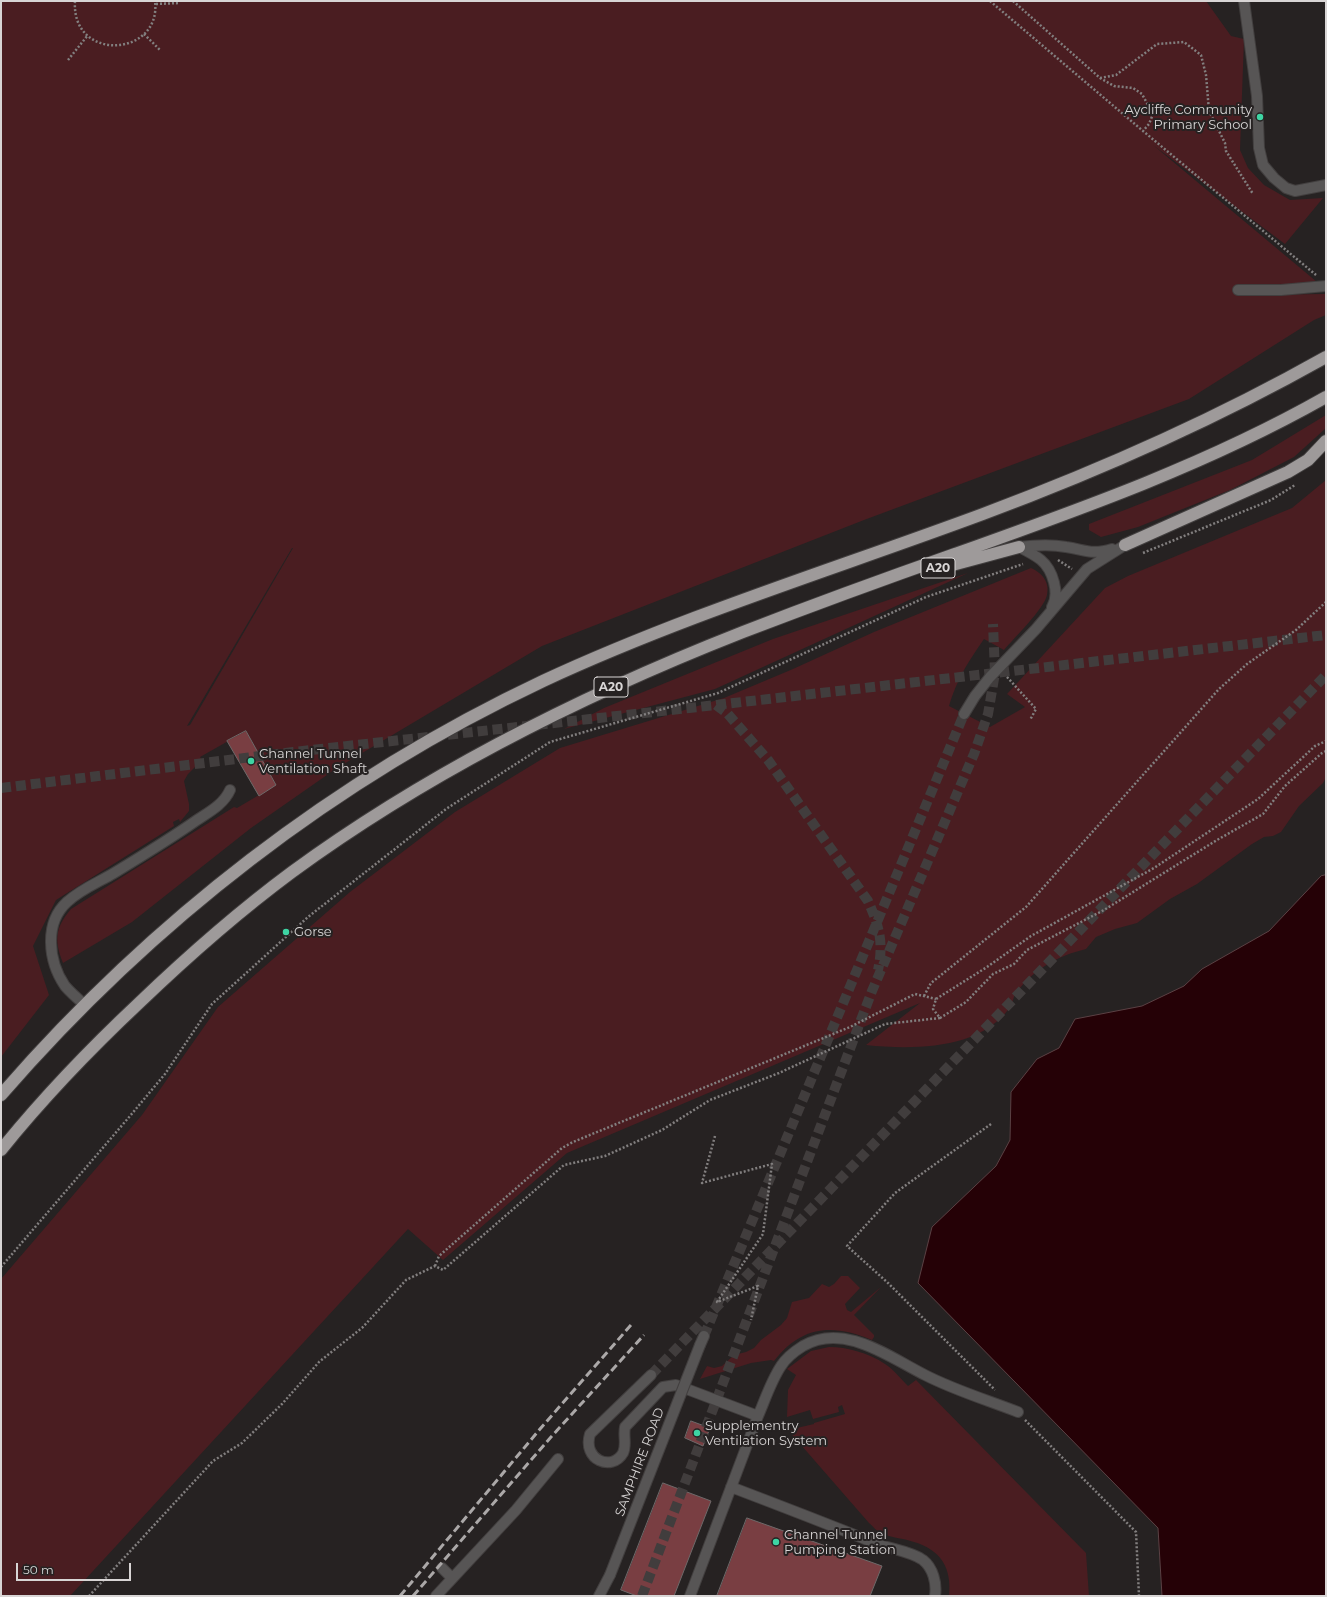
<!DOCTYPE html>
<style>
body{margin:0}
#map{position:relative;width:1327px;height:1597px;overflow:hidden;background:#262222;font-family:Montserrat,sans-serif}
canvas{display:block}
.frame{position:absolute;inset:0;border:2px solid #d8d5d5;pointer-events:none}
.scale{position:absolute;left:16px;top:1563px;width:115px;height:18px;box-sizing:border-box;border:2px solid #d8d5d5;border-top:0;padding-left:5px;font-size:12px;line-height:14px;white-space:nowrap;color:#d8d5d5;-webkit-text-stroke:3px #262222;paint-order:stroke}
</style>
<div id="map">
<canvas width="1327" height="1597"></canvas>
<div class="frame"></div>
<div class="scale">50 m</div>
</div>
<script>
const c = document.querySelector('canvas').getContext('2d');
c.lineJoin = 'round';
function paint(path, color) { c.fillStyle = color; c.fill(path, 'evenodd'); }
function strokePath(path, color, width, dash) { c.strokeStyle = color; c.lineWidth = width; c.lineCap = dash ? 'butt' : 'round'; c.setLineDash(dash || []); c.stroke(path); }
function label(font, color, halo, rows, align = 'center') {
  c.font = font + ' Montserrat,sans-serif'; c.lineWidth = 4; c.setLineDash([]); c.textBaseline = 'middle'; c.strokeStyle = halo; c.fillStyle = color; for (const [text, x, y, turn = 0] of rows) {
    c.save(); c.translate(x, y); c.rotate((+turn || 0) * Math.PI / 180); c.textAlign = isNaN(turn) ? turn : align; if (halo) c.strokeText(text, 0, 0); c.fillText(text, 0, 0); c.restore();
  }
}
paint(new Path2D(`
 M1 1H1206L1231 36 1244 39 1240 150 1248 168 1264 185 1290 200 1323 198 1285 244 1153 145 1317 282 1249 295 1326 294V315L1314 320 1189 399 864 520 542 646 337 768 251 828 132 922 63 963C54 940 55 928 71 909L234 807 237 808 276 785 246 731 200 757 202 760 188 774 184 781 189 804V811L180 822 179 819 173 822 174 826 56 900 33 946 49 995 1 1057ZM293 548 190 725 187 726 292 548Z
 M1326 415V428L1294 457 1230 490 1138 527 1101 537 1089 530V524L1252 460Z
 M1326 480V777L1323 783 1299 806 1281 832 1273 836 1264 837 1252 844 1197 884 1170 899 1137 923 1115 929 1096 937 1086 949C1057 956 1034 969 1016 993 1013 997 1013 1003 1010 1007 981 1050 912 1050 866 1045L920 1003 567 1153 443 1260 408 1229 70 1596H1V1279L142 1115 218 1007 350 892 455 812 560 748 724 698 793 669 874 632 1031 568C1042 573 1050 582 1047 595 1044 609 1014 638 1004 650L984 639C967 664 958 677 949 706L990 727 1025 707 1007 694 1105 588 1128 576 1292 508Z
 M968 573 715 689 564 729 604 708 773 639Z
 M841 1276H848L860 1288 845 1304 847 1310 851 1312 881 1287 854 1315 874 1335V1337L872 1340C832 1323 801 1326 774 1361L771 1360 751 1363 700 1379 707 1366 714 1368 722 1366 734 1355 746 1352 754 1348 761 1340 781 1325 787 1318 792 1302 809 1298 822 1284 829 1287 834 1284Z
 M829 1347C847 1347 869 1353 885 1364 893 1369 901 1379 908 1386L916 1380 1086 1553 1089 1596H949C952 1568 941 1550 914 1542 903 1538 891 1538 881 1533 876 1531 873 1526 869 1523L788 1430 814 1424V1423L845 1414 842 1405 838 1407 839 1412 813 1419 810 1410 787 1417 788 1390 796 1375 787 1369 811 1351Z`), '#4a1d21');
const water = new Path2D(`
 M1326 875V1596H1162L1158 1528 918 1283 932 1227 996 1166 1010 1140 1011 1092 1037 1059 1059 1048 1075 1019 1142 1006 1184 986 1202 969 1269 931 1321 876Z`);
paint(water, '#250106');
strokePath(water, '#5b4144', 1);
const building = new Path2D(`
 M246 731 276 785 259 796 227 741Z
 M691 1421 710 1428 703 1446 685 1438Z
 M663 1483 711 1501 674 1596H637L621 1590Z
 M747 1518 882 1566 870 1596H717Z`);
paint(building, '#793e42');
strokePath(building, '#6e6969', 1);
strokePath(new Path2D(`
 M716 705 727 713 768 760 868 901C879 926 884 942 878 970
 M1 788 293 752 716 705 1326 635
 M704 1336 964 714
 M651 1375 1326 675
 M642 1596 872 991 974 754 988 714 995 673 993 624`), '#413d3d', 10, [10, 5]);
const minor = new Path2D(`
 M1244 1 1257 96 1259 148 1263 165 1274 178 1286 188 1295 191 1326 185
 M1238 290H1281L1326 286
 M1019 547C1035 545 1051 544 1066 547 1086 550 1091 555 1112 549
 M1019 547C1027 551 1035 555 1041 560 1053 570 1060 594 1052 607
 M964 714 975 696 990 677 1036 629 1087 569 1125 545
 M85 1005C78 999 71 993 65 986 48 961 44 923 67 902 81 889 99 882 114 873 142 856 170 839 197 820 209 812 224 804 230 790
 M700 1345 704 1336
 M651 1375 590 1434C582 1460 612 1472 623 1453 627 1445 623 1436 625 1427L663 1387 676 1385 758 1416C765 1400 771 1381 781 1366 786 1358 795 1351 803 1346 844 1322 889 1357 925 1375 954 1390 987 1400 1018 1412
 M731 1487C781 1506 830 1525 880 1545 892 1549 912 1552 923 1560 933 1568 937 1583 935 1596
 M442 1568 452 1578
 M436 1596 516 1510 558 1459
 M599 1596 610 1575
 M690 1596 758 1416`);
const highway = new Path2D(`
 M1125 545 1288 472 1308 460 1326 441
 M930 571 1019 547
 M1 1095C151 922 335 779 543 681 685 615 835 569 983 514 1101 470 1216 419 1326 357
 M1 1150C43 1098 90 1049 139 1003 187 957 238 912 292 872 430 771 585 694 743 632 813 605 884 579 955 554 1081 509 1208 464 1326 397`);
strokePath(minor, '#423f3f', 12);
strokePath(highway, '#423f3f', 14);
strokePath(new Path2D(`
 M75 1C71 63 162 57 155 1
 M990 1 1143 131 1316 275
 M1013 1 1100 78 1114 86 1133 88 1142 94 1153 114 1149 124 1143 131
 M156 4 179 3
 M144 34 160 50
 M68 60 88 35
 M1100 78 1116 75 1157 44 1184 42 1201 55 1206 75 1209 111 1225 143 1226 151 1253 194
 M1143 553 1271 500 1295 485
 M1058 560 1072 569
 M1007 677 1036 709 1030 720
 M924 996 931 983 1026 907 1219 689 1247 664 1296 630 1326 602
 M940 1018 966 1002 993 974 1014 964 1027 950 1104 910 1217 840 1263 814 1285 786 1322 753 1326 751
 M991 1124 895 1193 847 1246 888 1283 995 1390
 M715 1136 702 1183 772 1164 763 1234 717 1302 758 1286 751 1320
 M435 1266 439 1256 562 1148 573 1142 850 1027 915 994 936 999
 M1 1267 130 1116 165 1074 212 1004 308 917 446 809 550 742 718 693 926 597 1023 564
 M1025 1420 1136 1532 1139 1596
 M89 1596 213 1461 242 1443 282 1404 319 1362 363 1327 406 1280 435 1266 443 1270 564 1165 605 1156 662 1130 710 1100 779 1073 885 1024 940 1018 933 1009 936 999 987 967 1031 936 1154 868 1258 799 1315 746 1326 741`), '#827f7f', 2.5, [2, 2]);
strokePath(minor, '#575555', 10);
strokePath(highway, '#9e9a9a', 12);
strokePath(new Path2D(`
 M400 1596 540 1429 631 1325
 M413 1596 551 1437 644 1335`), '#aba8a8', 3, [8, 4]);
const minorBridge = new Path2D(`
 M610 1575 700 1345`);
strokePath(minorBridge, '#423f3f', 12, []);
strokePath(minorBridge, '#575555', 10);
for (const [x, y, r, color] of [
 [1260,117,4,"#3ed4a3"],
 [251,761,4,"#3ed4a3"],
 [286,932,4,"#3ed4a3"],
 [697,1433,4,"#3ed4a3"],
 [776,1542,4,"#3ed4a3"]
]) { const dot = new Path2D(); dot.arc(x, y, r, 0, 2 * Math.PI); c.fillStyle = color; c.fill(dot); strokePath(dot, '#262222', 1.5); }
for (const [x, y, w] of [
 [938,568,34],
 [611,687,34]
]) { const box = new Path2D(); box.roundRect(x - w / 2, y - 10, w, 20, 3); c.fillStyle = '#262222'; c.fill(box); strokePath(box, '#d8d5d5', 1); }
label('bold 12px', '#d8d5d5', null, [
 ["A20",938,568],
 ["A20",611,687]
]);
label('13px', '#d8d5d5', '#262222', [
 ["Aycliffe Community",1252,110,"right"],
 ["Primary School",1252,125,"right"],
 ["Channel Tunnel",259,754],
 ["Ventilation Shaft",259,769],
 ["Gorse",294,932],
 ["Supplementry",705,1426],
 ["Ventilation System",705,1441],
 ["Channel Tunnel",784,1535],
 ["Pumping Station",784,1550]
], 'left');
label('13px', '#d8d5d5', '#262222', [
 ["SAMPHIRE ROAD",640,1462,-69]
]);
</script>
